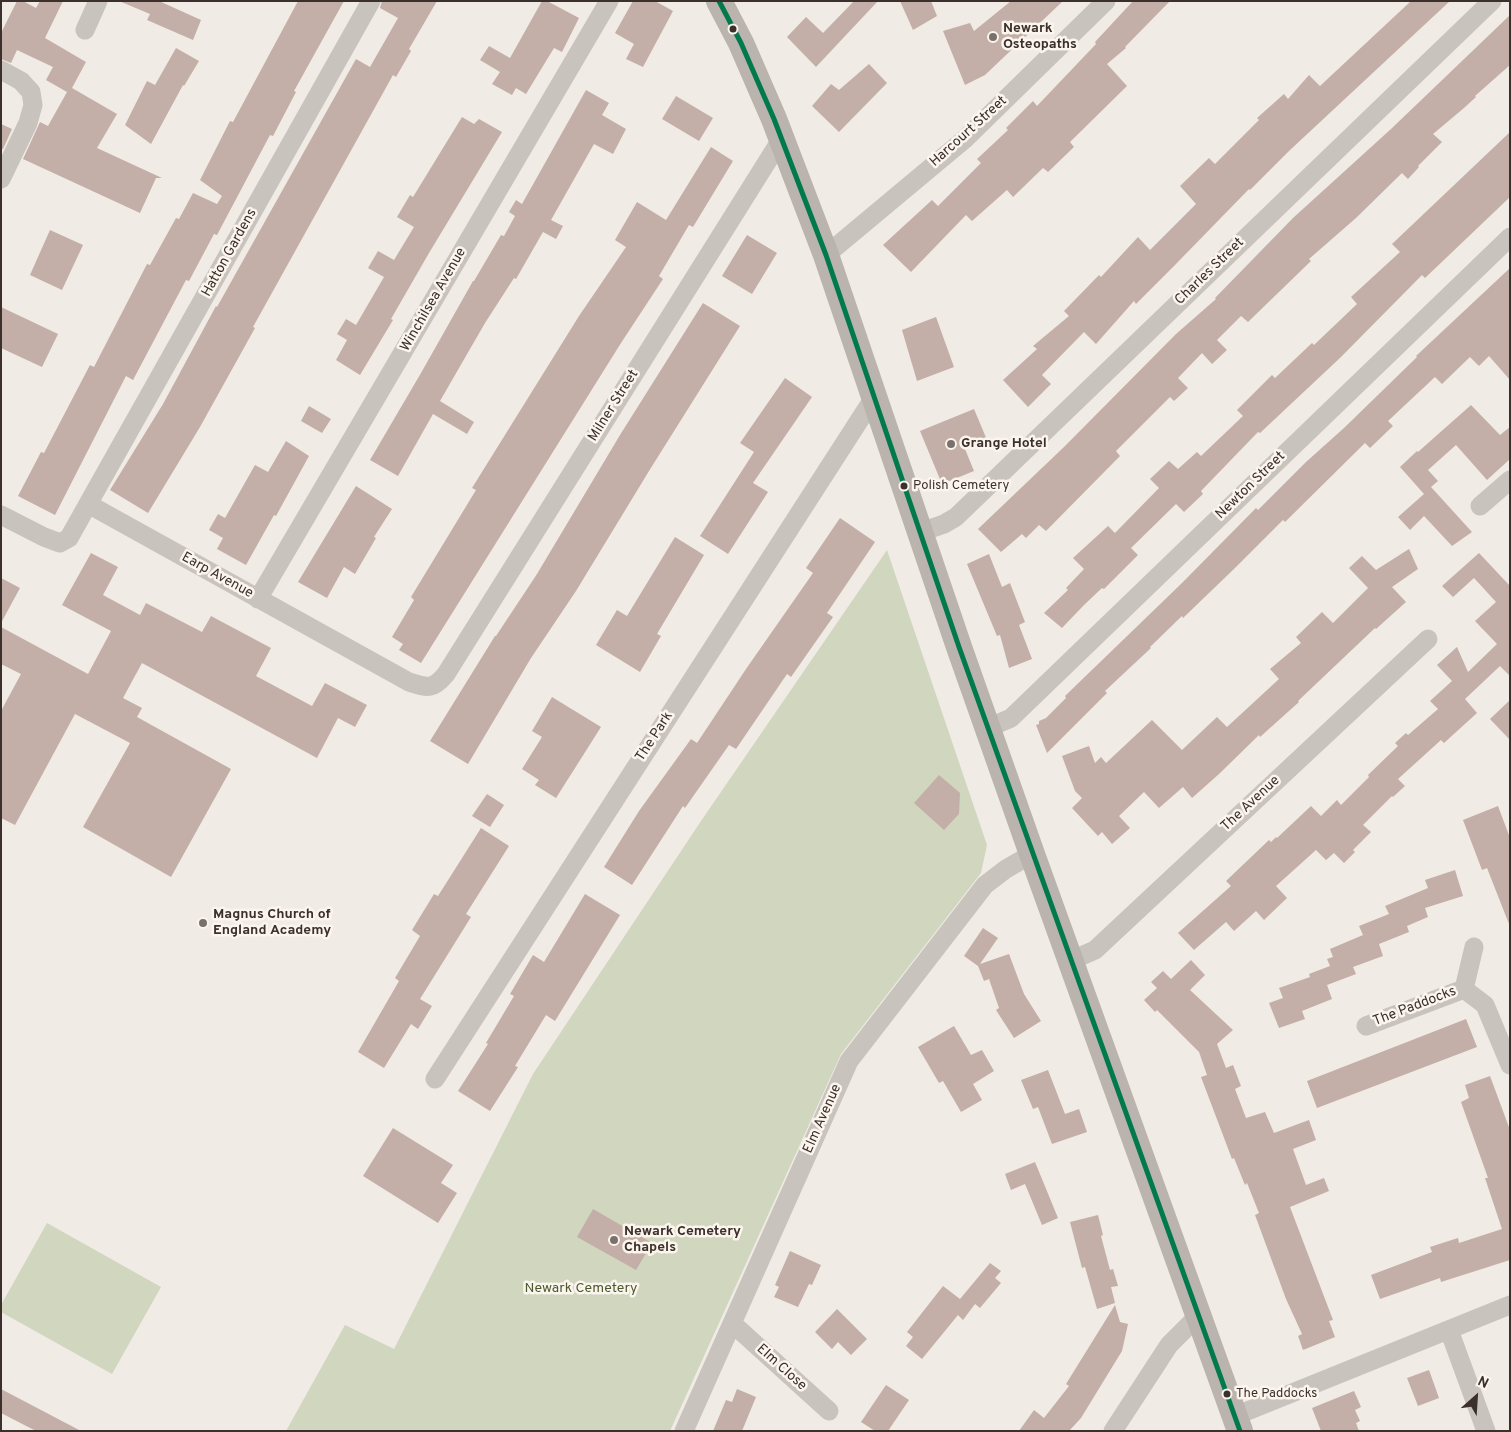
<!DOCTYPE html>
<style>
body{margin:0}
#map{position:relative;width:1511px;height:1432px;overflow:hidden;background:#f0ebe5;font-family:Overpass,sans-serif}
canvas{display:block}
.frame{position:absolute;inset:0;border:2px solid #3b302b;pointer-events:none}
.north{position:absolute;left:1451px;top:1372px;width:50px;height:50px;-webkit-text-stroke:4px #fbf5ee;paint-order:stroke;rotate:26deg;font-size:14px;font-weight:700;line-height:20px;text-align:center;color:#3b302b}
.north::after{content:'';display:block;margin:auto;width:18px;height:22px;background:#3b302b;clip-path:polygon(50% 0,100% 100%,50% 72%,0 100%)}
</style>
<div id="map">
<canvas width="1511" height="1432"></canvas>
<div class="frame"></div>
<div class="north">N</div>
</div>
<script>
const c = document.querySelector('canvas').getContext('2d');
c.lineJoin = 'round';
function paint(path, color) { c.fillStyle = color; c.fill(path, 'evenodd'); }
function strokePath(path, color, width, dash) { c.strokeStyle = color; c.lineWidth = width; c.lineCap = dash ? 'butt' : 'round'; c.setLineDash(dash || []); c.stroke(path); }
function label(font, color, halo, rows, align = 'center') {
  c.font = font + ' Overpass,sans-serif'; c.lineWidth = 5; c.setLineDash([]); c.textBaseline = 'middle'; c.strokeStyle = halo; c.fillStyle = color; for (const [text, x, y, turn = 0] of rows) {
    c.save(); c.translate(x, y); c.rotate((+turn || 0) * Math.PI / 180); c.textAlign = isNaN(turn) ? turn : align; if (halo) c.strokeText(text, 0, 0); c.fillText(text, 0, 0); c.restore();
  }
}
paint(new Path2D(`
 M887 550 987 845 981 873 841 1054 670 1431H286L345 1325 394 1349 533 1074 701 821Z
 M47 1223 161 1287 112 1374 1 1312V1305Z`), '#d1d6bf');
paint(new Path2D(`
 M17 1H23L36 8 40 1H63L45 38 86 62 72 88 117 114 97 148 162 178H156L140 213 23 159 40 122 48 126 67 92 46 80 53 67 17 50 11 63 1 59V33Z
 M119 1H159L201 20 193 40 147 20 150 14Z
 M298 1H344L294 91 296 92 273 136 270 135 217 235 214 234 189 281 186 280 133 380 126 376 55 515 18 496 41 452 44 453 90 365 94 367 147 264 150 265 176 218 179 219 193 193 217 204 222 196 200 180 230 121 233 122Z
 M382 1H437L409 49 411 51 396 77 393 75 253 327 255 328 200 427 148 513 110 490 163 404 216 306 217 307 356 59 370 67 398 18 380 8Z
 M542 1H547L579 18 562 52 554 48 526 94 516 88 512 95 492 84 500 72 480 60 489 46 510 58Z
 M633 1H655L673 11 643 67 626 59 634 44 615 33Z
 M854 1H878L816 67 787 37 806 17 823 33Z
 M900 1H931L937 16 913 30Z
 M1011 1H1063L985 75 965 85 943 31 970 23 974 31Z
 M1133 1H1170L1125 47 1126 48 1107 64 1127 86 1070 142 1074 147 1048 172 1043 168 1013 197 1007 190 972 221 966 215 911 272 883 245 932 200 938 206 981 163 977 159 1008 130 1006 128 1033 101 1037 106 1096 44 1095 42Z
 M1411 1H1450L1289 151 1250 190 1249 189 1175 265 1136 304 1134 301 1096 344 1084 332 1042 375 1051 384 1028 407 1003 380 1037 349 1033 346 1069 316 1064 311 1099 275 1101 277 1138 237 1150 250 1196 204 1180 186 1209 158 1215 164 1259 120 1257 118 1284 94 1288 99 1309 75 1320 86Z
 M1510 15V65L1475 96 1476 97 1464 108 1433 134 1442 142 1418 166 1419 167 1408 179 1402 173 1356 218 1309 259 1311 261 1248 322 1241 316 1217 340 1227 350 1212 364 1202 353 1178 378 1188 388 1174 401 1170 397 1116 451 1120 456 1046 531 1039 525 1026 538 1022 534 1001 552 978 529 1065 446 1176 334 1216 299 1215 298 1293 218 1391 129Z
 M176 48 199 61 184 86 183 85 151 144 125 125 147 81 155 85Z
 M869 64 887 83 839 132 812 106 831 84 839 90Z
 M586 90 609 103 602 115 626 129 613 154 594 144 551 220 563 226 556 239 543 232 516 279 514 278 485 323 440 401 474 422 467 434 433 414 398 476 370 460 421 373 473 281H474L501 235 504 236 515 216 509 212 516 200 522 204Z
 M676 96 713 118 699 141 662 119Z
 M462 117 474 124 479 119 502 132 429 253 391 319 393 320 360 375 336 360 347 340 337 334 346 319 356 325 384 277 368 268 378 251 394 260 414 227 397 217 410 195 413 197Z
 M1 124 12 129 3 149H1Z
 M1510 132V197L1425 278 1422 275 1341 357 1260 433 1258 432 1201 491 1203 494 1184 512 1176 504 1131 548 1138 555 1104 589 1102 588 1084 605 1062 628 1044 613 1068 590 1066 588 1084 569 1073 558 1108 526 1115 533 1159 488 1150 479 1169 461 1178 469 1197 452 1201 456 1243 416 1237 410 1272 375 1275 378 1312 343 1314 345 1357 304 1351 297 1400 252 1392 244Z
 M711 147 733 161 693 227 689 225 659 276 663 279 621 343 421 663 399 650 403 644 392 637 414 600 411 597 476 490 472 488 579 316 626 247 615 240 637 202 666 220Z
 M50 230 83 245 62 290 30 275Z
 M747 235 777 253 752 294 722 276Z
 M1510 268V380L1489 356 1479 366 1470 357 1442 384 1435 377 1388 421 1393 426 1370 448 1365 443 1285 522 1283 520 1235 568 1183 618 1182 616 1150 647 1151 648 1105 691 1107 693 1047 753 1036 725 1039 724V721L1046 718 1066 698 1065 696 1182 583 1256 508 1258 510 1306 462 1344 428 1417 357 1416 356Z
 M703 303 740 326 649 471 576 591 531 658 468 764 430 741 495 636H496L537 574 620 435Z
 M1 307 58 334 42 367 1 348Z
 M936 317 954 367 917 381 902 330Z
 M785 378 812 397 753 483 768 492 728 554 700 536 754 452 740 443Z
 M1471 405 1500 435 1510 427V459L1487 480 1456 445 1428 470 1438 481 1431 487 1472 532 1452 546 1424 516 1410 530 1398 517 1424 494 1400 467 1417 451 1418 452Z
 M309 406 331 419 322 433 301 421Z
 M974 409 987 440 965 449 974 471 942 484 920 431Z
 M286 441 309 456 276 516 274 515 246 565 217 549 223 538 209 530 218 514 225 518 255 465 268 472Z
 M356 486 392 509 374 537 376 538 355 574 344 567 327 598 298 582Z
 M840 518 875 542 827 613 833 617 791 677 787 674 736 749 729 745 685 808 683 806 632 885 604 867 639 811 691 739 697 743 746 669 813 573 806 568Z
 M675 537 704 555 657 634 661 636 640 672 596 645 617 610 627 616Z
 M1409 549 1418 569 1392 587 1406 602 1376 629 1375 628 1298 701 1299 702 1260 737 1259 735 1219 774 1192 798 1183 787 1159 808 1144 792 1119 816 1130 828 1112 844 1102 832 1098 836 1072 808 1082 798 1075 791 1062 756 1089 746 1095 763 1101 757 1106 763 1152 720 1182 750 1217 717 1227 727 1279 679 1270 669 1301 643 1296 637 1322 612 1333 623 1368 588 1349 568 1362 556 1376 570Z
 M91 553 118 567 103 595 140 615 146 603 202 632 211 616 271 648 256 676 312 706 325 683 367 705 355 727 338 718 317 758 142 663 123 698 142 708 137 717 231 769 171 877 83 827 130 743 75 714 15 825 1 818V711L21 674 1 664V627L88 674 111 631 62 605Z
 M1479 553 1510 586V676L1500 666 1465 699 1477 713 1444 743 1441 740 1398 779 1405 786 1393 797 1392 796 1363 825 1371 832 1353 850 1355 852 1344 863 1334 853 1326 860 1316 850 1276 886 1287 898 1264 920 1256 911 1234 931 1226 922 1194 950 1178 933 1231 886 1226 881 1269 840 1271 842 1276 837 1277 838 1311 806 1321 816 1337 800 1341 805 1369 777 1368 775 1398 746 1395 743 1406 733 1408 735 1438 709 1430 701 1452 681 1437 665 1457 647 1468 672 1497 644 1475 621 1496 602 1474 578 1453 597 1442 586Z
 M989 554 1002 587 1010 583 1025 622 1019 625 1032 659 1009 668 1000 635 997 636 967 564Z
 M1 578 20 588 1 623Z
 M552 697 601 727 556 798 535 785 539 780 522 769 542 737 532 731Z
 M1510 700V740L1490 719Z
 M939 775 960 793 959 814 944 830 914 803Z
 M487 794 504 805 490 827 472 816Z
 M1498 806 1510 838 1509 924 1487 868 1482 870 1463 820Z
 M481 828 509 846 466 914 471 917 420 999 432 1006 418 1029 411 1024 384 1068 358 1052 399 981 395 978 420 936 412 930 434 894 438 896Z
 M1455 870 1463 896 1425 908 1428 917 1407 926 1409 932 1379 944 1383 956 1353 967 1356 974 1327 985 1332 999 1302 1011 1305 1019 1279 1028 1269 1003 1283 998 1279 988 1310 977 1309 974 1330 966 1327 959 1333 957 1330 949 1363 935 1359 926 1389 914 1385 906 1428 888 1425 880Z
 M585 894 620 915 555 1021 546 1015 515 1066 518 1067 490 1111 458 1091 488 1044 486 1043 514 996 510 994 533 955 544 962Z
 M983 928 998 938 980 964 1009 954 1024 994 1041 1021 1014 1038 996 1010 999 1008 989 979 984 981 978 966 964 956Z
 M1191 960 1205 975 1190 990 1233 1030 1217 1044 1226 1068 1233 1065 1241 1086 1235 1089 1246 1118 1265 1112 1274 1133 1309 1120 1316 1140 1293 1149 1306 1185 1324 1178 1329 1191 1290 1207 1333 1320 1329 1321 1335 1337 1303 1350 1298 1336 1302 1334 1286 1299 1255 1215 1259 1213 1247 1183 1245 1185 1234 1158 1232 1159 1201 1077 1207 1075 1199 1052 1157 1010 1155 1012 1144 1000 1157 988 1151 982 1163 971 1171 979Z
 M1466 1019 1477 1047 1317 1108 1307 1081Z
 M954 1026 971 1055 982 1050 994 1071 973 1084 982 1100 961 1112 943 1081 939 1083 918 1047Z
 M1048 1070 1065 1114 1079 1109 1087 1132 1052 1144 1038 1107 1033 1109 1021 1080Z
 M1490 1076 1510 1130V1260L1441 1282 1440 1278 1380 1299 1371 1275 1432 1252 1430 1247 1458 1238 1459 1243 1502 1229 1485 1178H1488L1461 1102 1469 1098 1465 1085Z
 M393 1128 453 1165 441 1183 457 1193 438 1223 363 1176Z
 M1035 1162 1058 1218 1042 1225 1025 1184 1011 1190 1005 1174Z
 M593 1209 652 1243 636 1270 577 1237Z
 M1098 1215 1103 1235 1101 1236 1110 1270 1113 1269 1118 1286 1111 1287 1115 1303 1097 1309 1085 1267 1082 1268 1070 1222Z
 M790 1251 821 1265 812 1285 809 1284 798 1307 774 1297 779 1287 775 1285Z
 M990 1263 1001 1271 995 1278 1001 1283 980 1308 975 1304 963 1320 958 1315 922 1359 906 1346 913 1337 907 1332 943 1286 960 1299Z
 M1115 1305 1120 1322 1128 1324 1122 1351 1081 1418 1069 1431H1019L1034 1410 1044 1418 1069 1386 1066 1384Z
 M837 1309 867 1339 851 1355 838 1342 832 1349 815 1332Z
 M1429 1370 1439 1398 1418 1406 1407 1378Z
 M886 1385 909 1400 888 1431H875L861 1422Z
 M1 1389 81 1431H36L1 1413Z
 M737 1389 756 1397 742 1431H713L726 1400 732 1402Z
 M1354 1391 1361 1407 1355 1410 1360 1421 1356 1423 1359 1431H1321L1312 1408Z`), '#c3afa7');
strokePath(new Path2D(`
 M85 30 98 1
 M1 70 21 81 31 92 33 105 28 123 1 179
 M826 255 965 139 1106 1
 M88 504 371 1
 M1480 506 1510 480
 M1 515 44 537 60 543 69 538 88 504 409 682C428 688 433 690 446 674L782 138
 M921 532 944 524 956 517 1492 1
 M258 599 609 1
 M988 728 1011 718 1510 237
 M1474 947 1464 989 1485 1005 1510 1065
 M1070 961 1095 950 1428 639
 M1366 1026 1464 989
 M435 1079 875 396
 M733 1324 829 1411
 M1449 1330 1486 1431
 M1235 1416 1510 1305
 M684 1431 849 1061 985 885 1006 869 1032 854
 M1113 1431 1169 1345 1198 1316`), '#c9c3be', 19);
strokePath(new Path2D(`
 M719 1 741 43 774 119 826 255 959 647 1032 854 1240 1431`), '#bab3ae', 26);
strokePath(new Path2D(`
 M719 1 741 43 774 119 826 255 959 647 1240 1431`), '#007a4d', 5);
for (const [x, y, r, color] of [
 [733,29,4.5,"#3b302b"],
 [993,37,5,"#7a716c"],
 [951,444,5,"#7a716c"],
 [904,486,4.5,"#3b302b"],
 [203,923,5,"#7a716c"],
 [614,1240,5,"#7a716c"],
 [1227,1394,4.5,"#3b302b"]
]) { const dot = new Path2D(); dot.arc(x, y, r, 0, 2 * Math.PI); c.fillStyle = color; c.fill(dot); strokePath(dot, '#fbf5ee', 2); }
label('13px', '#3b302b', '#fbf5ee', [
 ["Polish Cemetery",913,486],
 ["The Paddocks",1236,1394]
], 'left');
label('bold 14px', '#3b302b', '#fbf5ee', [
 ["Newark",1003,29],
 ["Osteopaths",1003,45],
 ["Grange Hotel",961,444],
 ["Magnus Church of",213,915],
 ["England Academy",213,931],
 ["Newark Cemetery",624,1232],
 ["Chapels",624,1248]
], 'left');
label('14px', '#3b302b', '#fbf5ee', [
 ["Harcourt Street",969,132,-42],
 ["Hatton Gardens",230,253,-61],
 ["Charles Street",1210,272,-44],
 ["Winchilsea Avenue",434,300,-60],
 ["Milner Street",614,406,-58],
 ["Newton Street",1251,486,-44],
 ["Earp Avenue",217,576,29],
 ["The Park",655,737,-57],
 ["The Avenue",1251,804,-43],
 ["The Paddocks",1415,1007,-21],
 ["Elm Avenue",823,1119,-66],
 ["Elm Close",781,1368,42]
]);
label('14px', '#4a5a2e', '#fbf5ee', [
 ["Newark Cemetery",581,1289]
]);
</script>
